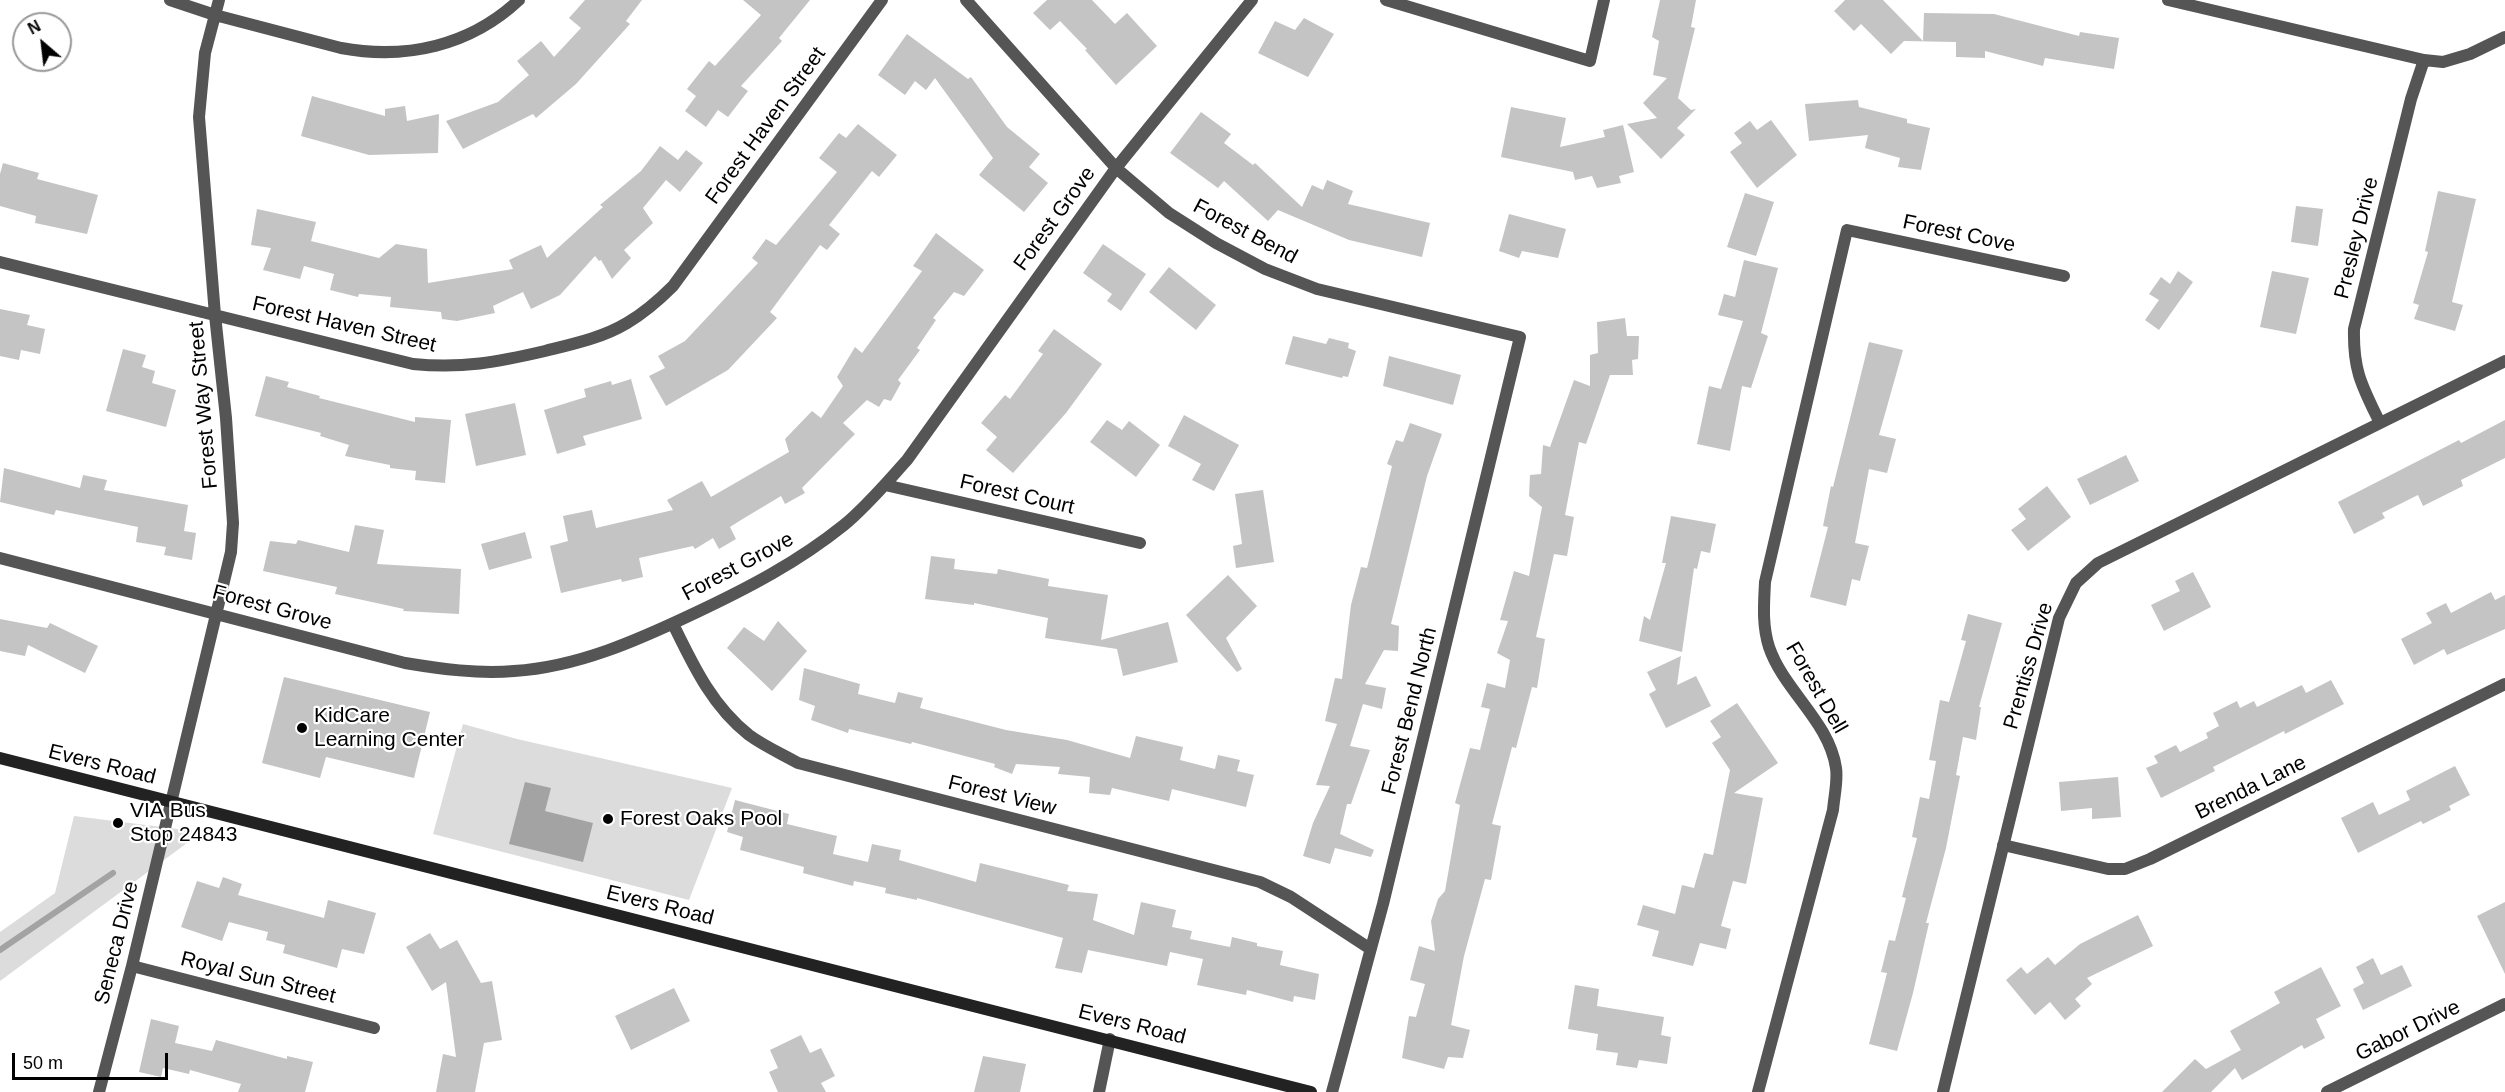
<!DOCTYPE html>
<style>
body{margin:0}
#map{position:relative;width:2505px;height:1092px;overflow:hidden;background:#fff;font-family:Arial,sans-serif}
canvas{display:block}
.north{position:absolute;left:12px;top:12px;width:60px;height:60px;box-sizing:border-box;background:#fff;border:2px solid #999;border-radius:50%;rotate:332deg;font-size:16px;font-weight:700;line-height:24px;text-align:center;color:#000}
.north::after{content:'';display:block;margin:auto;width:21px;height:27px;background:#000;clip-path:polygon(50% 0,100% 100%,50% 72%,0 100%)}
.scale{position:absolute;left:12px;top:1053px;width:156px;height:27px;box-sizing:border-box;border:3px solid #000;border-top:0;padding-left:8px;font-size:18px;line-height:21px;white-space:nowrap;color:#000;-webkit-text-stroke:4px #fff;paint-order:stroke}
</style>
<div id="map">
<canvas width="2505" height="1092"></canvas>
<div class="north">N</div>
<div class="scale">50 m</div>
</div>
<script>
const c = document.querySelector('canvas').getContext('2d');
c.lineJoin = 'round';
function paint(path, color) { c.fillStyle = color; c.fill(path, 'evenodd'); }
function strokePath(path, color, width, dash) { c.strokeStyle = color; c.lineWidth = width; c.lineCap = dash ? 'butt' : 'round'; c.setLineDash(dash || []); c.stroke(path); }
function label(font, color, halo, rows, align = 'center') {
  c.font = font + ' Arial,sans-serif'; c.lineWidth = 4.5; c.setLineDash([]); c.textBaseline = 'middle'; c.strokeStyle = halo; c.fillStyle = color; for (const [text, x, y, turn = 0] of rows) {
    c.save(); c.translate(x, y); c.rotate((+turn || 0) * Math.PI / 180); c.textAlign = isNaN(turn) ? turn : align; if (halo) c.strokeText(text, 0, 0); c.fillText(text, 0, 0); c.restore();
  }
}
paint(new Path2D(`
 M463 724 517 739 732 788 689 900 433 834Z
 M74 816 202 832 0 981V932L55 893Z`), '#dcdcdc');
paint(new Path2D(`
 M525 782 551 788 545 811 593 823 583 862 509 844Z`), '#a3a3a3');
strokePath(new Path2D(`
 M0 950 113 873`), '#a3a3a3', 6);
paint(new Path2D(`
 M585 0H642L626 21 630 24 576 84 536 118 533 114 463 149 446 121 498 102 529 75 517 61 541 41 554 57 581 28 569 18Z
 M743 0H810L779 38 782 41 741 86 748 91 728 117 718 110 706 127 685 111 696 96 687 89 709 61 715 66 761 15Z
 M1047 0H1092L1115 24 1127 13 1157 46 1116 85 1085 50 1087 49 1060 21 1050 30 1033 13Z
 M1660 0H1696L1691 27 1695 28 1678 98 1691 110 1696 109 1677 128 1685 135 1661 159 1627 124 1657 118 1643 103 1667 78 1653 75 1659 41 1652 37Z
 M1845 0H1883L1923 41 1924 13 1994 14 2079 36 2080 32 2119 38 2114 69 2045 58 2043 66 1985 51V58L1956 57V42L1904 41 1891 54 1861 24 1854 31 1834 11Z
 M1304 18 1334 34 1308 77 1258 53 1275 21 1295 30Z
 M907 34 968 79 971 77 1007 127 1040 154 1029 167 1048 183 1024 212 979 175 993 158 935 78 926 90 915 81 905 95 878 75Z
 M312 96 385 116V109L405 106 407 121 439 114 438 153 369 155 301 136Z
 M1858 100 1859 107 1907 119V123L1930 128 1921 170 1898 167 1900 158 1865 148 1868 135 1809 141 1805 104Z
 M1511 107 1566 118 1560 147 1605 137 1603 130 1623 125 1634 172 1619 176 1621 183 1597 188 1592 176 1575 180 1573 172 1501 157Z
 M1201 112 1231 134 1224 143 1253 165 1255 163 1302 207 1312 185 1323 190 1327 180 1353 191 1348 204 1430 223 1422 257 1349 240 1278 210 1268 221 1224 181 1218 188 1170 153Z
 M1771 120 1797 155 1757 188 1730 152 1742 143 1734 133 1750 121 1757 130Z
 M858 124 897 155 879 177 872 171 829 225 840 234 827 250 820 245 770 312 777 318 728 370 666 406 649 376 665 368 658 356 685 341 758 263 752 258 766 239 776 245 837 172 819 158 839 133 846 138Z
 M660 146 678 160 686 150 703 163 680 192 666 180 643 208 653 223 624 250 631 258 612 279 601 260 599 261 595 256 560 295 531 309 523 292 493 306 495 313 457 321 442 319 441 312 390 307 391 297 359 294 358 297 330 290 334 274 304 266 300 279 263 270 271 248 251 245 257 209 316 222 311 241 379 258 396 244 427 249 428 283 513 269 509 260 541 245 547 258 603 207 600 205 641 171Z
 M3 163 39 173 37 179 98 195 87 234 35 223 36 216 0 206V174Z
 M2438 191 2476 199 2452 302 2463 305 2455 331 2414 319 2419 305 2413 303 2428 252 2425 251Z
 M1745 193 1774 202 1756 256 1727 247Z
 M2296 206 2323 209 2318 246 2291 242Z
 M1509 214 1566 229 1558 258 1522 251 1519 258 1499 251Z
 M936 233 984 270 964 296 954 292 933 318 936 320 917 348 920 350 898 380 901 383 891 401 884 399 879 407 867 400 843 423 855 434 802 488 805 493 785 504 781 496 741 520 730 527 736 539 719 549 713 538 695 549 693 546 639 558 643 577 622 582 621 579 561 593 550 546 568 541 563 516 592 510 596 528 673 510 667 500 702 481 711 497 789 452 785 439 812 411 821 418 843 386 837 377 855 347 862 353 922 271 913 266Z
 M1103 244 1146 274 1121 311 1107 301 1112 294 1083 273Z
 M1744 260 1778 268 1761 333 1768 336 1751 388 1742 386 1730 451 1697 444 1709 386 1721 389 1743 321 1718 315 1724 294 1735 297Z
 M1169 267 1216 305 1196 330 1149 292Z
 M2178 271 2193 282 2159 330 2145 320 2159 300 2149 294 2161 277 2170 284Z
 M2272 271 2309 278 2296 334 2260 327Z
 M0 309 30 315 27 325 45 329 40 354 21 350 19 360 0 356Z
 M1625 318 1627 336H1639L1638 359 1632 360 1633 375H1610L1586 444 1579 442 1565 515 1574 517 1567 556 1554 554 1536 637 1545 639 1537 688 1532 687 1516 748 1512 747 1492 824 1501 826 1491 880 1485 879 1464 956 1451 1025 1470 1030 1463 1058 1448 1057 1444 1069 1402 1058 1409 1016 1416 1017 1425 984 1410 980 1419 946 1435 951 1431 921 1438 899 1445 891 1460 805 1455 803 1470 748 1480 750 1490 709 1481 707 1487 683 1505 688 1510 660 1497 653 1508 621 1500 620 1514 571 1529 576 1542 507 1529 496 1530 475 1541 474 1543 445 1550 447 1574 380 1590 386V355L1598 353 1597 322Z
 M1054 329 1102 364 1066 413 1013 473 986 450 997 437 981 423 1005 395 1010 399 1043 354 1038 351Z
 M1293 336 1326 344 1329 338 1349 343 1348 348 1356 351 1348 377 1343 376 1342 378 1285 364Z
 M1869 342 1903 350 1879 435 1896 439 1887 473 1869 469 1855 543 1869 546 1860 581 1852 579 1846 606 1810 597 1828 527 1823 526 1831 486 1833 487Z
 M123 349 146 355 142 367 155 371 152 383 176 390 166 427 106 411Z
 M1389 356 1461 375 1453 405 1383 386Z
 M266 376 289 382 287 387 320 396 319 398 415 422V417L451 420 445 483 415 480 416 471 390 468V465L345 456 349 445 320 436 321 433 255 416Z
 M631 379 642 419 583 436 586 445 557 454 544 410 586 397 584 389 611 381 612 385Z
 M515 403 526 455 476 466 465 414Z
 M1184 415 1239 445 1214 491 1192 480 1201 464 1168 446Z
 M1107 420 1122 430 1129 421 1160 445 1136 477 1090 442Z
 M2505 420V458L2461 480 2463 486 2423 506 2418 495 2382 513 2385 518 2354 534 2338 502 2459 440 2461 443Z
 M1410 423 1442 434 1427 476 1391 624 1399 626 1398 651 1384 650 1365 684 1386 688 1382 709 1363 704 1350 746 1370 750 1351 804H1347L1340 834 1374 850 1371 857 1335 848 1330 864 1303 856 1313 823 1330 786 1316 785 1337 724 1325 721 1335 678 1342 679 1351 605 1361 567 1367 568 1392 466 1387 464 1396 440 1403 442Z
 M2126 455 2139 481 2090 505 2077 479Z
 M4 468 80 488 83 475 107 480 104 490 188 505 184 531 196 533 192 560 164 555 166 547 136 542 138 527 56 510 54 515 0 502Z
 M2047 486 2071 517 2028 551 2011 530 2026 519 2018 509Z
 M1263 490 1274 562 1236 568 1233 546 1242 544 1235 494Z
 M1671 516 1716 524 1710 553 1701 551 1697 569 1694 568 1682 652 1639 641 1644 616 1650 620 1666 563H1662Z
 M355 525 384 530 377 564 461 569 459 614 403 611 404 609 335 594 337 587 263 571 270 541 296 544 298 540 349 552Z
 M525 532 532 558 489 570 481 544Z
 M931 556 955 559 954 569 997 574 998 569 1049 579 1048 586 1108 595 1101 640 1168 622 1178 662 1123 676 1117 649 1045 638 1048 618 974 603V605L925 599Z
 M2193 572 2211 607 2164 631 2151 605 2180 591 2175 581Z
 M1228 575 1257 606 1226 638 1242 669 1237 672 1186 615Z
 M2491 592 2495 600 2505 595V629L2447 655 2444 649 2414 665 2401 639 2432 623 2426 613 2446 603 2451 613Z
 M1968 614 2002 623 1979 707H1981L1976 740 1963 737 1956 775 1960 776 1946 848 1926 923H1929L1913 993 1897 1051 1869 1044 1887 973 1881 972 1889 940 1895 941 1906 898 1902 897 1917 838 1912 837 1920 797 1929 799 1936 761 1929 760 1940 700 1949 702 1966 641 1961 640Z
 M0 619 47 628 50 623 98 646 85 673 28 645 25 656 0 651Z
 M778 621 807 651 772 691 727 648 744 627 764 641Z
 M1681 656 1677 685 1696 676 1711 706 1666 728 1649 694 1656 690 1647 672Z
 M804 668 860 684 858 694 895 703 898 692 923 698 920 708 1006 730 1067 740 1130 758 1136 736 1183 747 1180 760 1215 769 1218 755 1240 760 1237 771 1254 775 1246 807 1172 789 1169 801 1112 788 1110 795 1089 793 1090 777 1058 774 1060 767 1016 764 1012 774 994 767 995 764 912 742 911 744 849 729 848 733 811 720 815 706 799 700Z
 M284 677 430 712 414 778 326 757 320 778 262 763Z
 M2331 680 2344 704 2285 734 2284 731 2213 767 2215 771 2161 798 2146 768 2158 763 2154 756 2176 745 2180 752 2208 738 2206 733 2219 726 2213 713 2237 701 2240 708 2254 701 2257 707 2302 685 2306 693Z
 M1737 703 1778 763 1734 793 1763 798 1750 865 1746 884 1733 881 1721 926 1731 929 1726 949 1700 943 1693 966 1652 956 1659 931 1637 925 1643 905 1675 914 1682 885 1694 888 1704 853 1713 855 1730 770 1712 743 1721 737 1710 721Z
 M2455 766 2470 795 2449 806 2451 810 2423 824 2421 821 2358 853 2341 818 2373 802 2379 815 2410 800 2406 791Z
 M2118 777 2121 817 2092 819V808L2061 811 2059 782Z
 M735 800 789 814 787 824 837 836 833 854 868 862 872 844 901 850 899 860 976 882 980 863 1069 885 1067 891 1098 894 1093 920 1134 935 1141 902 1176 910 1172 927 1192 931 1190 939 1230 947 1232 937 1257 943V946L1283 951 1280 965 1319 974 1315 1000 1294 996 1293 1002 1247 990 1246 995 1197 985 1203 959 1170 952 1167 966 1088 950 1082 973 1055 968 1063 938 917 898V900L885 893 886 888 854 881 853 886 803 873 804 867 740 850 743 837 727 832Z
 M223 877 242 884 238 895 324 918 328 900 376 913 364 954 342 949 337 968 283 953 285 945 266 940 268 932 229 922 222 941 181 927 197 881 219 888Z
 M2505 902V974L2477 916Z
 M2138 915 2153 946 2087 978 2092 984 2075 999 2081 1006 2065 1020 2050 1002 2035 1015 2006 980 2021 967 2027 974 2048 957 2055 965 2080 944Z
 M430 933 440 949 457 940 481 983 492 981 502 1040 484 1043 475 1092H436L443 1054 456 1057 446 982 432 991 406 947Z
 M2373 958 2381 975 2402 965 2412 986 2363 1010 2353 989 2364 983 2356 967Z
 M2321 967 2341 1006 2316 1019 2325 1038 2304 1049 2302 1045 2242 1080 2235 1068 2211 1092H2162L2195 1059 2206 1069 2241 1050 2230 1031 2280 1003 2274 992Z
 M1575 985 1599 989 1597 1006 1664 1017 1661 1035 1671 1037 1667 1064 1639 1060 1637 1068 1616 1065 1618 1053 1596 1050 1598 1034 1568 1029Z
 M674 988 690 1021 631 1050 615 1016Z
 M151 1019 179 1026 175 1043 212 1051 216 1040 287 1059V1056L313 1062 305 1092H238L241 1084 190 1070 189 1074 163 1068 161 1077 139 1072Z
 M801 1035 810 1053 821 1048 835 1076 821 1083 826 1092H778L769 1072 778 1068 770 1050Z
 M983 1056 1026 1064 1020 1092H974Z`), '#c4c4c4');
strokePath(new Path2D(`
 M170 0 215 15 341 48C406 60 470 46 519 0
 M966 0 1116 168 1169 213 1216 243 1265 269 1317 289 1520 337 1383 904 1332 1092
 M1386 0 1590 61 1604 0
 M2168 0 2424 60 2443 62 2470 54 2505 37
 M0 262 413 364C462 369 498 362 545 351 573 344 602 338 627 323 644 313 659 300 673 286L882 0
 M2380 423C2362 386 2353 371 2354 329L2411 99 2424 60
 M885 485 1140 543
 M0 558 405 663C441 669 478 674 514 671 578 667 638 640 695 613 748 588 798 562 844 525 867 506 887 482 907 460L1116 168 1252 0
 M673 624C693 665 712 706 749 735 764 746 782 754 798 763L1260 882 1291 897 1369 948
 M2003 845 2108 869H2125L2150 859 2505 684
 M132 966 374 1028
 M99 1092 132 966 231 552 233 523 226 418 215 315 199 117 205 53 219 0
 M1099 1092 1110 1039
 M1758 1092 1833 810C1834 797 1838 781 1836 768 1829 721 1784 691 1769 647 1762 625 1764 604 1765 582L1847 230 2064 276
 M1943 1092 2059 618 2076 583 2098 563 2505 361
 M2327 1092 2505 1004`), '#555', 12);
strokePath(new Path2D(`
 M0 758 1311 1092`), '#222', 12);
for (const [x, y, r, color] of [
 [302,728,6,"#000"],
 [608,819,6,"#000"],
 [118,823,6,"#000"]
]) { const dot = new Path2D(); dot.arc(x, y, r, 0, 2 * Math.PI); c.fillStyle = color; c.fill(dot); strokePath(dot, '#fff', 2); }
label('21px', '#000', '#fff', [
 ["Forest Haven Street",766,126,-54],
 ["Forest Grove",1055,219,-54],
 ["Forest Bend",1245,232,28],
 ["Forest Cove",1959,234,12],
 ["Presley Drive",2357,238,-76],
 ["Forest Haven Street",344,325,13],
 ["Forest Way Street",204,405,-95],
 ["Forest Court",1017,495,13],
 ["Forest Grove",738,567,-28],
 ["Forest Grove",272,608,15],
 ["Prentiss Drive",2029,666,-74],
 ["Forest Dell",1816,688,60],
 ["Forest Bend North",1410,711,-76],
 ["Evers Road",102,765,14],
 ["Brenda Lane",2251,788,-26],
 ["Forest View",1002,796,14],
 ["Evers Road",660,906,14],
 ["Seneca Drive",117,943,-76],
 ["Royal Sun Street",258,978,14],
 ["Evers Road",1132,1025,14],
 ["Gabor Drive",2408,1031,-26]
]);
label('21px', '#000', '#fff', [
 ["KidCare",314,716],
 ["Learning Center",314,740],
 ["VIA Bus",130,811],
 ["Stop 24843",130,835],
 ["Forest Oaks Pool",620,819]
], 'left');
</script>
